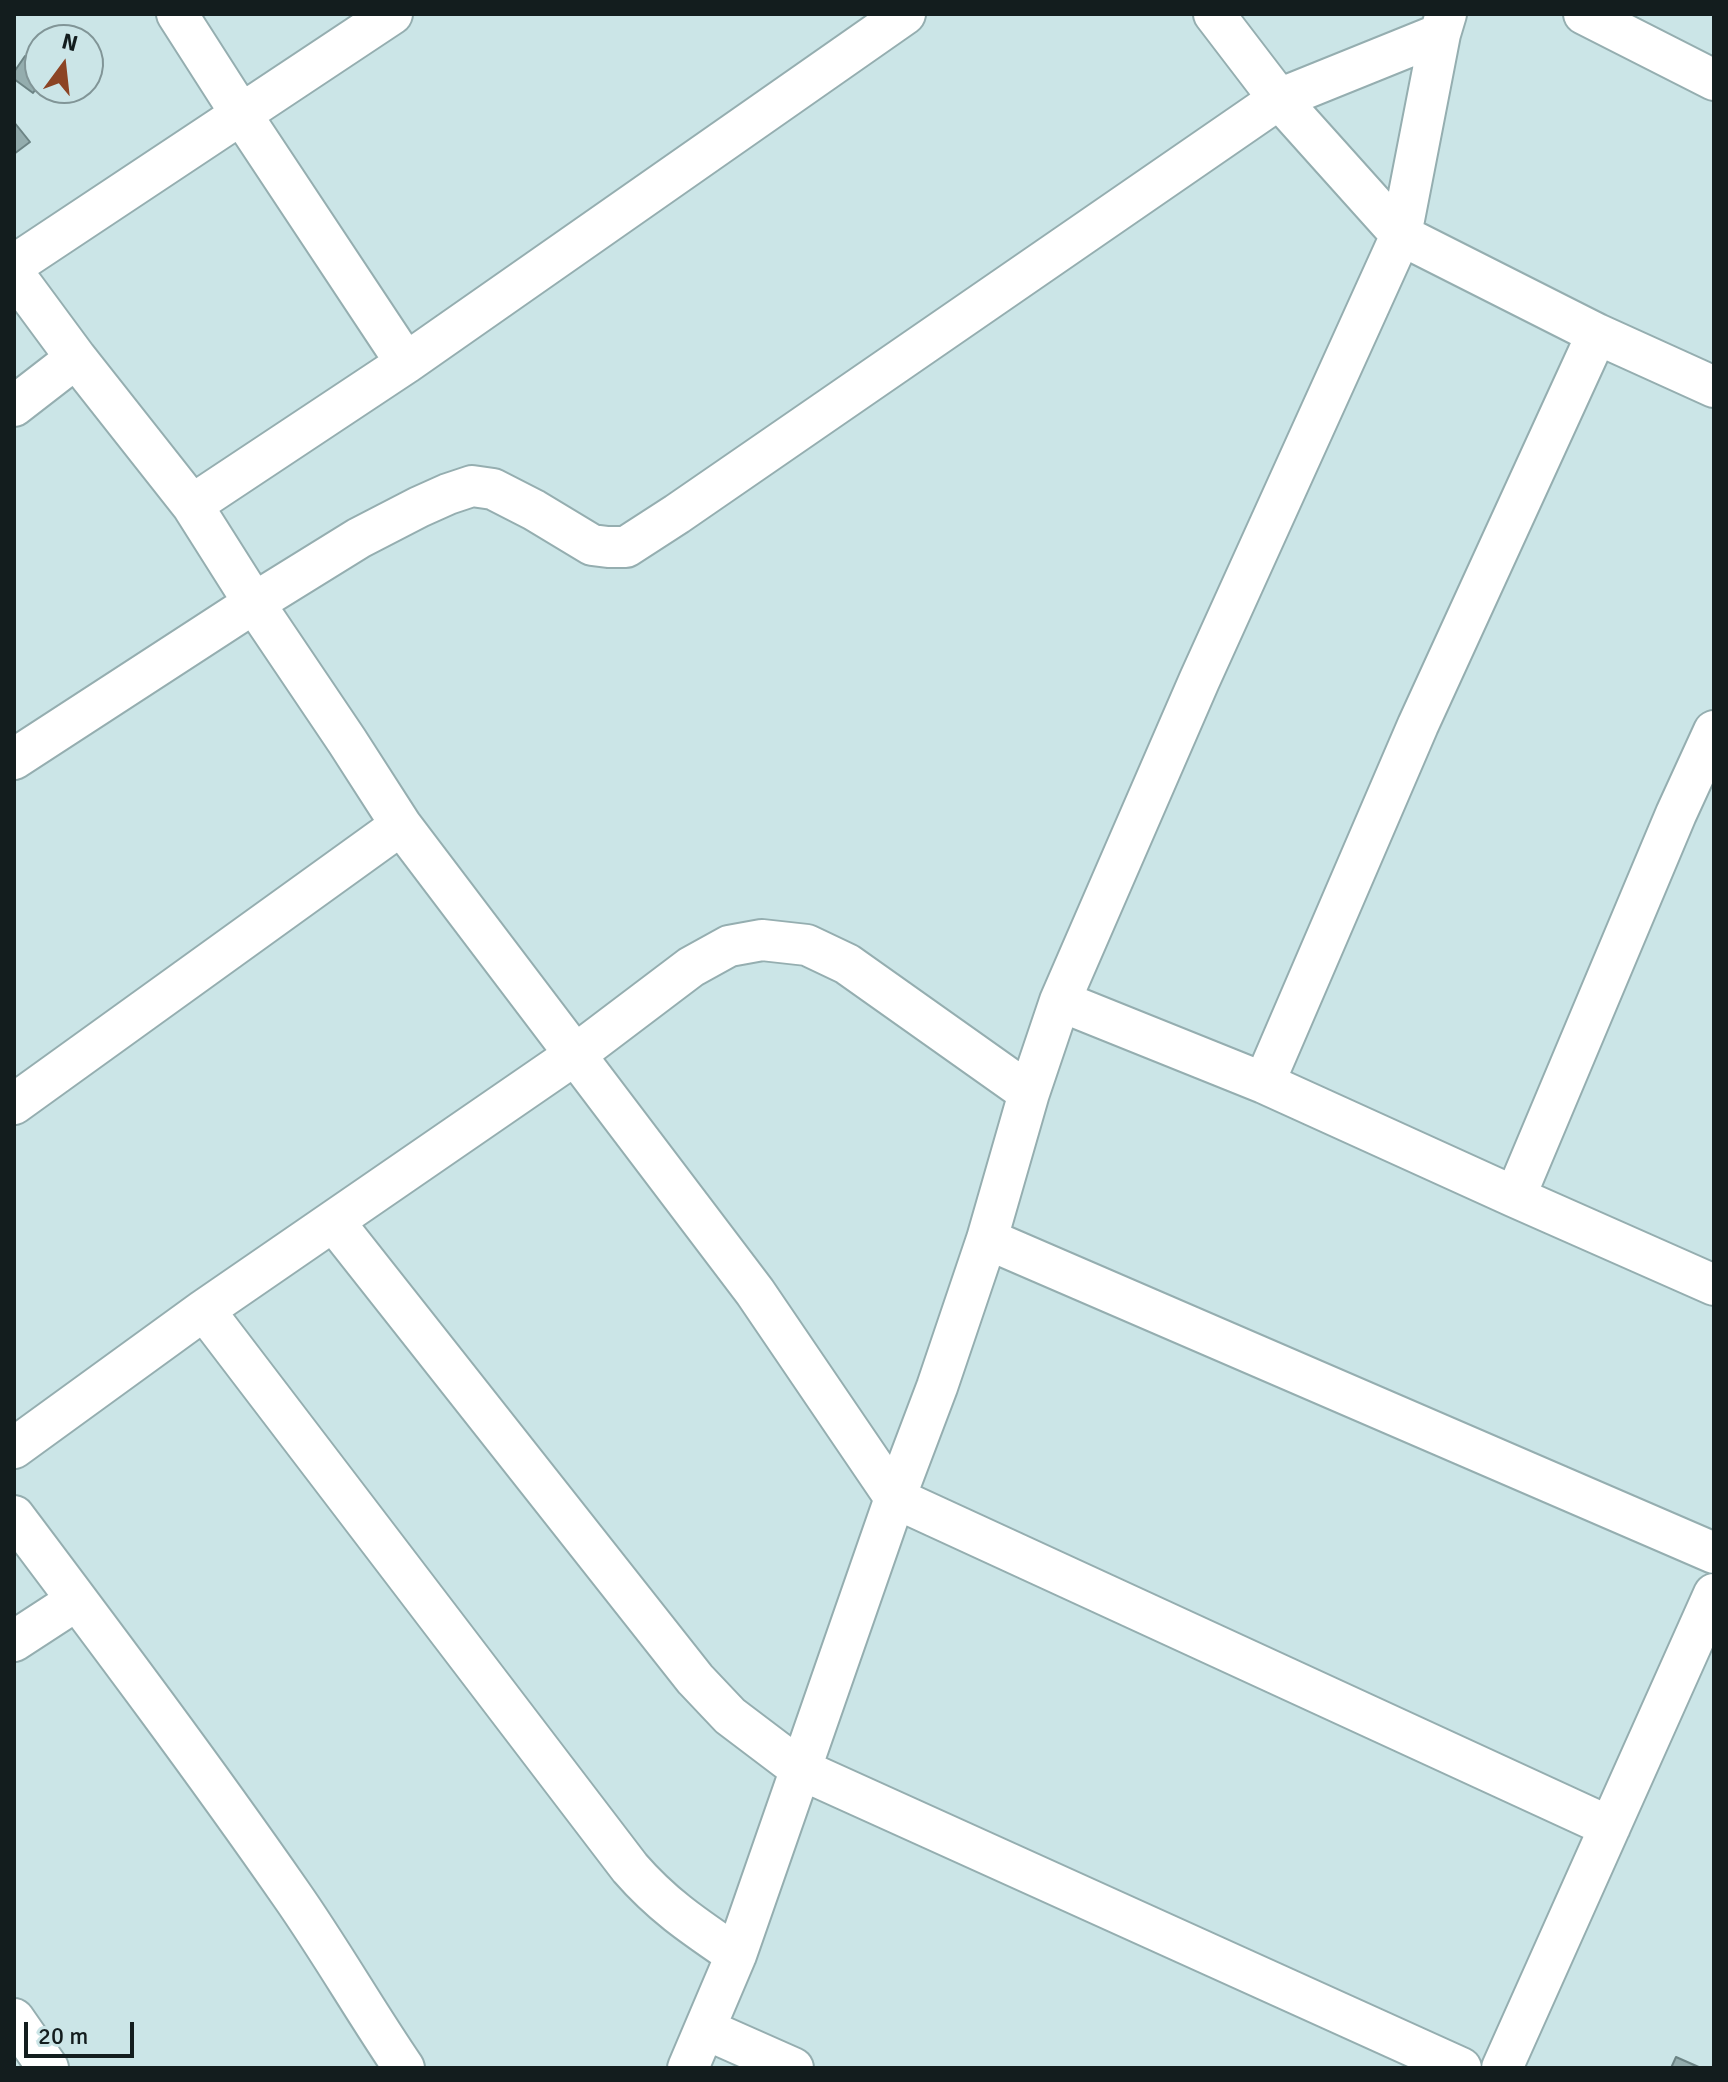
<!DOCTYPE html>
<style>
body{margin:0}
#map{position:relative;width:1728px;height:2082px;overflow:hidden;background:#cbe5e7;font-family:Signika,sans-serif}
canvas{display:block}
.frame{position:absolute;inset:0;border:16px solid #131d1e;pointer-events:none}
.north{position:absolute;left:24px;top:24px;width:80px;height:80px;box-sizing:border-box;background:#cbe5e7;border:2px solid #819597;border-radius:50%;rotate:15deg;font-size:22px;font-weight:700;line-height:32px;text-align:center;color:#131d1e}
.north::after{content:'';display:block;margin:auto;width:28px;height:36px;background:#8c4424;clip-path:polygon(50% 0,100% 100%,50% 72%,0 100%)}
.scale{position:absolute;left:24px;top:2022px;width:110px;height:36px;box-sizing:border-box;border:4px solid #131d1e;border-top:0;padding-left:10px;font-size:24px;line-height:28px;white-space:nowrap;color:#131d1e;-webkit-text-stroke:6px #cbe5e7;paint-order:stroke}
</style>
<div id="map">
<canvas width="1728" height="2082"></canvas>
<div class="frame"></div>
<div class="north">N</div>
<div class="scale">20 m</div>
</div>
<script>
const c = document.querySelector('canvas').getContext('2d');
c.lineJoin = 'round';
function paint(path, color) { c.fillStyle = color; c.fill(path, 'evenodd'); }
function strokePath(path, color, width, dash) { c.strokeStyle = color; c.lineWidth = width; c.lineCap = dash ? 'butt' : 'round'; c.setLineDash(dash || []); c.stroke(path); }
const building = new Path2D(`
 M25 56 40 67V83L33 93 14 79V72Z
 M14 122 30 142 14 154Z
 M1676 2057 1701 2068H1671Z`);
paint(building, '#94adae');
strokePath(building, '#6c8485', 2);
const minor = new Path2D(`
 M177 14 241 114 406 363
 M1214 14 1279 99 1401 235 1597 334 1714 387
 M1584 14 1714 80
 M14 265 392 14
 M14 274 76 358 192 505 254 603 347 741 401 825 755 1292 895 1498 1610 1827
 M14 406 76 358
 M192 505 406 363 905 14
 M14 759 254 603 359 538 419 507 448 494 472 486 493 489 534 510 592 545 608 547H626L677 514 1279 99 1440 34 1446 14
 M1060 1001 1264 1083 1515 1197 1714 1285
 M1264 1083 1418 725 1597 334
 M14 1104 401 825
 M1515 1197 1676 814 1714 731
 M334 1222 695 1679 730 1716 800 1769 1461 2068
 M987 1239 1714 1553
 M204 1310 630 1868C663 1906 695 1927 736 1955
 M14 1448 204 1310 576 1054 691 967 729 946 762 940 807 945 847 964 1029 1093
 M14 1516C108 1641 202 1766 291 1894 331 1951 365 2011 404 2068
 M14 1641 77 1600
 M14 2019 48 2068
 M705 2029 793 2068
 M688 2068 736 1955 895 1498 937 1387 987 1239 1029 1093 1060 1001 1199 681 1401 235 1440 34
 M1502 2068 1714 1594`);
strokePath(minor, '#95aeb0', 44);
strokePath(minor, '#fff', 40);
</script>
